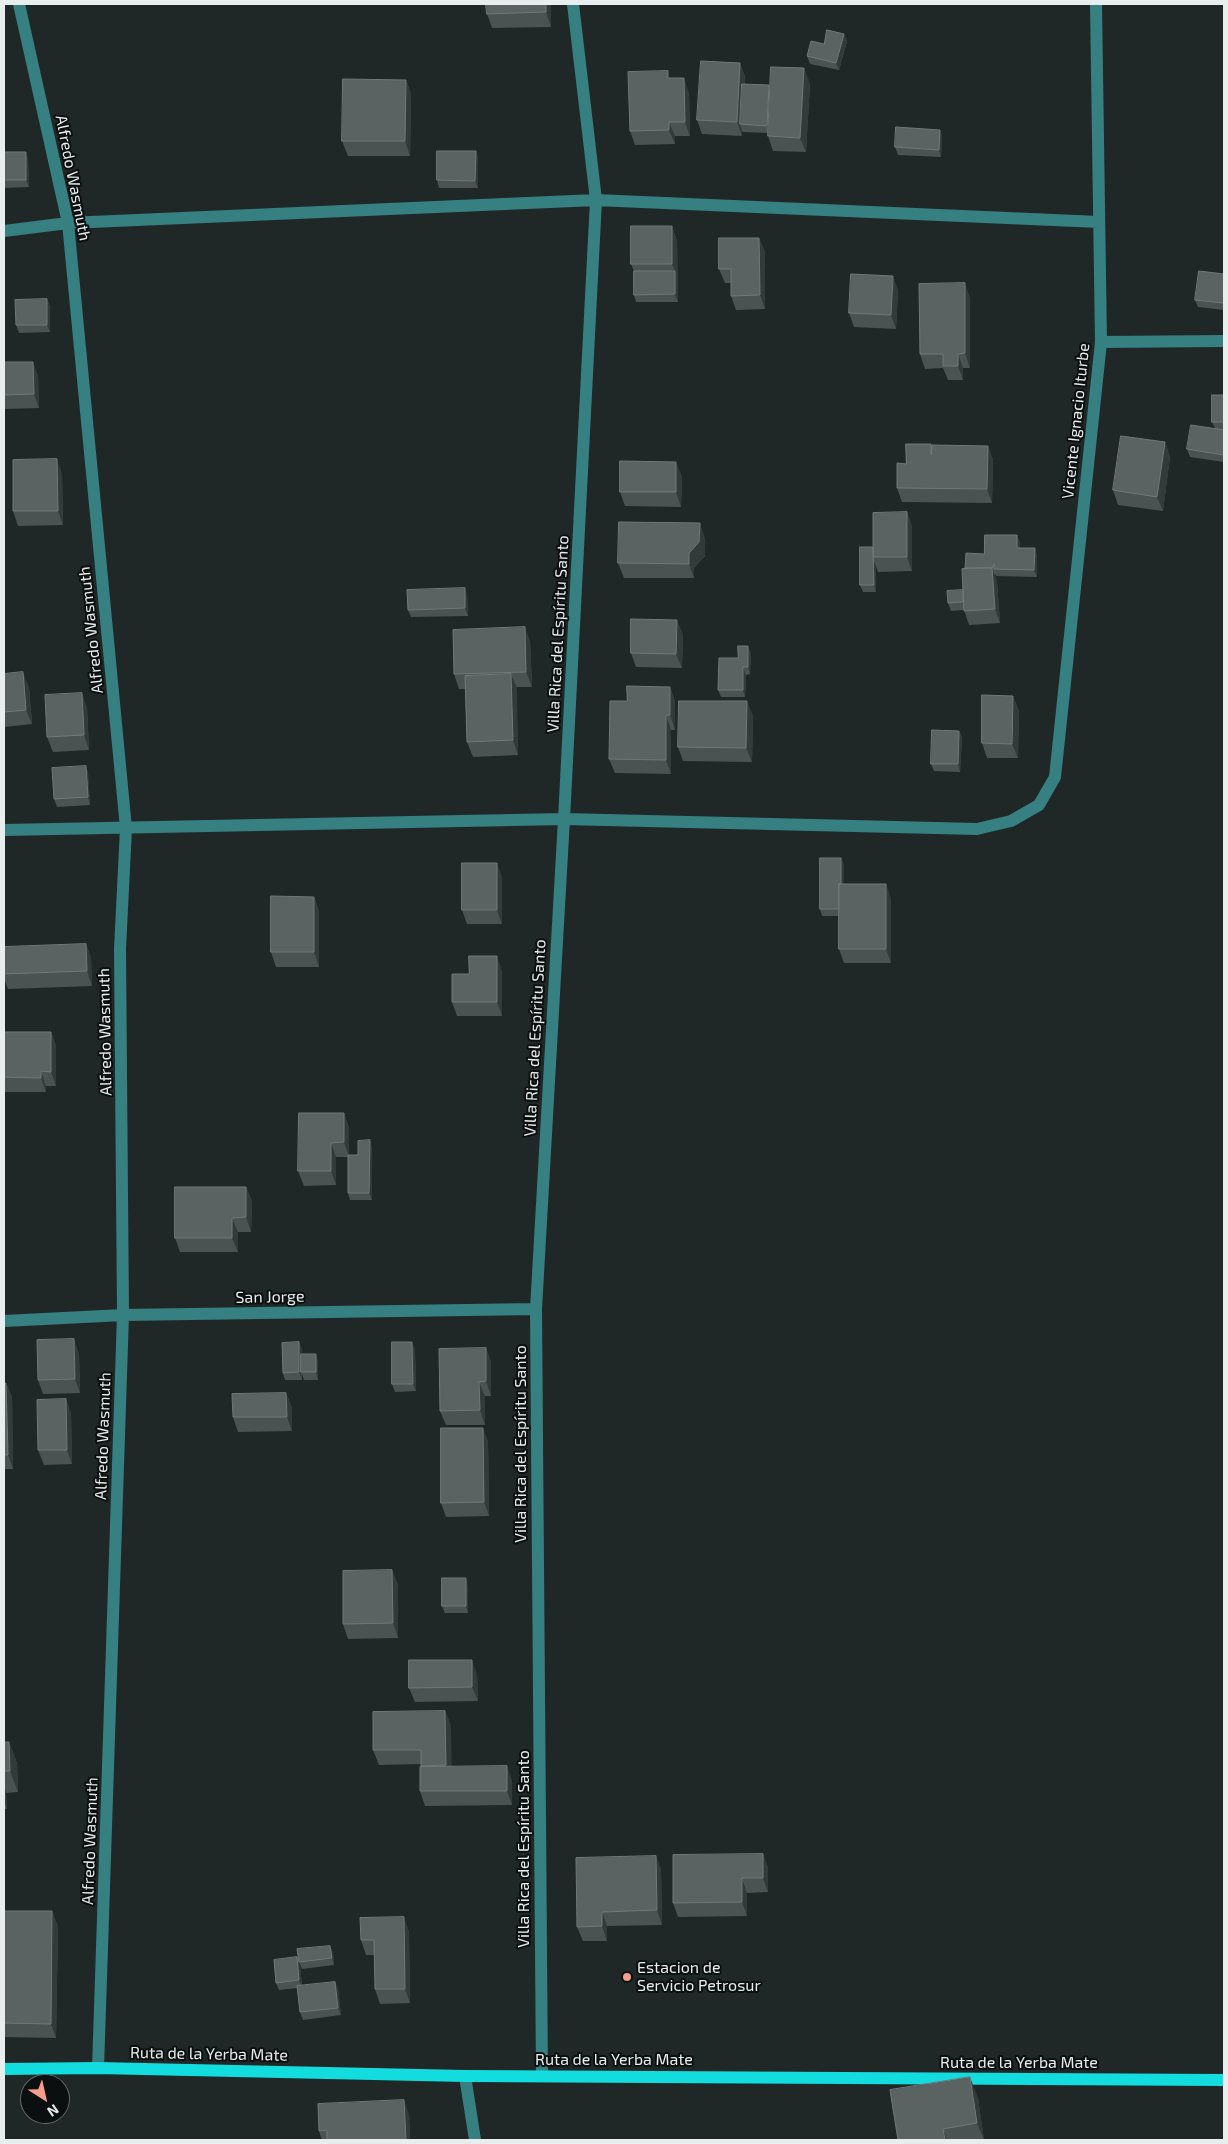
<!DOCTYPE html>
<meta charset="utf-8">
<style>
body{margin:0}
#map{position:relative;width:1228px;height:2144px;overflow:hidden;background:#202727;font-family:"Exo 2",sans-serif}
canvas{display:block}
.frame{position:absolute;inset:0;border:5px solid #e8eded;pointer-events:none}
.north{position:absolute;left:20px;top:2074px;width:50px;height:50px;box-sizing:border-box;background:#0c0f0f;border:1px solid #646868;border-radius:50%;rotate:145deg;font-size:14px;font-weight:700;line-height:20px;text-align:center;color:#e8eded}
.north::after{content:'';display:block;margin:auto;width:18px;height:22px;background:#f49d8d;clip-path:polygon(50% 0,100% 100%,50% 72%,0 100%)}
</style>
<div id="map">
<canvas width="1228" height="2144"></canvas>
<div class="frame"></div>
<div class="north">N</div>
</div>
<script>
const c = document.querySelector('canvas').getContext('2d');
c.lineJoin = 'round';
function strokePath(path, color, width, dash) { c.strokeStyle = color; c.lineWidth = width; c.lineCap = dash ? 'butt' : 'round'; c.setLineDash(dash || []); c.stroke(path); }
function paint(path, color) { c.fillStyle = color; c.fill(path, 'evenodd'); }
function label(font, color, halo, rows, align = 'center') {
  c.font = font + ' "Exo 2",sans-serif'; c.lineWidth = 4; c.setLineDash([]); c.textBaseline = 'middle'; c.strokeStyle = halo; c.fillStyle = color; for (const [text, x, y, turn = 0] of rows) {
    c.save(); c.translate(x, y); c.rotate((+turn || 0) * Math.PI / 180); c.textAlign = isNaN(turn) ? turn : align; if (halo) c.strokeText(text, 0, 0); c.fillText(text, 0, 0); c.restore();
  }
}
strokePath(new Path2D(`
 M19 4 68 223 126 828 120 949 123 1315 98 2068
 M4 231 68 223 596 200 1099 222
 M1101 342 1224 341
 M4 830 564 819 977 829 1011 821 1039 805 1055 777 1101 342 1096 4
 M4 1321 123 1315 536 1309
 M465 2076 475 2140
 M542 2076 536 1309 564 819 596 200 573 4`), '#378081', 12);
strokePath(new Path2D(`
 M4 2069 98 2068 465 2076 1224 2080`), '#13dcde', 12);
paint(new Path2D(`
 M551 4V27L492 28 487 14Z
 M844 34 847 41 839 70 810 64 807 56 824 44Z
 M740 63 745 77V84L770 89 810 83 806 152 773 151 768 136V133L743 132 742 131V136L702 134 697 120Z
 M670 78 689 93 690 136H675V144L635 145 630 131Z
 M406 80 411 94 410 156H348L342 141Z
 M940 130 942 137 941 157 898 155 895 147Z
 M476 151 478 158V188H439L437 180Z
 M4 152 28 159 29 187 4 188Z
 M672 226 677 241 678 302H636L634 295V271L631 264Z
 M759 238 765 252V309L736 310 731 296V283H725L719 269Z
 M1224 274V310L1198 307 1195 300Z
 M898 290 896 329 854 327 849 313Z
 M970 298V368H963V380H948L943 368 925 369 920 354Z
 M47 299 50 307V332L19 333 16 325Z
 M4 362H33L38 376 39 408 4 409Z
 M1224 395V429H1222L1224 430V462L1190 457 1187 449 1215 428 1212 422Z
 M1165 442 1170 457 1163 511 1118 505 1113 490Z
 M931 444 932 447 988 446 993 460 992 503 902 502 897 488 906 464Z
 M62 474 63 525 18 526 13 511Z
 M682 476 681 507 625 506 620 492Z
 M907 512 912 527V571L878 572 876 566V592H863L860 585 873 547Z
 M1017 535 1020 543V548L1037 555V577L996 576V574L995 575 997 582 1000 623 969 625 964 610 951 611 948 603 963 590 966 569 965 568 984 554Z
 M705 538V556L694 568V578H624L618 563Z
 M467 595 468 616 411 617 408 610Z
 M683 634 682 668 636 667 631 653Z
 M530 641 532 687H516L518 755 473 757 467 742 466 689H459L454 674Z
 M751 653 750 674 746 675 745 697H721L718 690 738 658Z
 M4 674 29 687 32 724 4 727Z
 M670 687 675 702V730H671V774L615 773 609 759 627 701Z
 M87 707 89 750 53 752 47 737Z
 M1019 710 1018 758H987L982 743Z
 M753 716 752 762 683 761 678 747Z
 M959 731 962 738 960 772 934 771 931 764Z
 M86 766 88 773 90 805 57 807 54 799Z
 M841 858 844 865 843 884 891 898V963H844L839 949V916H822L820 909Z
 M502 877V924H467L462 910Z
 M314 897 319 911V967H276L271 952Z
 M86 944 91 958 92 986 8 989 4 979V947Z
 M502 971V1016H457L452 1002Z
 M4 1032H51L56 1046V1086H46V1092H4Z
 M344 1113 349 1128V1155H358L372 1148V1200H350L348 1193V1157H336V1185L304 1186 298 1171Z
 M246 1187 252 1201 251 1232H238V1252H180L175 1238Z
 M299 1342 302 1350V1354L318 1361V1380H304L302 1374V1380H285L283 1373Z
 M486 1348 491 1362V1396H485V1425H446L440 1411Z
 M415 1349 416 1391 395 1392 392 1384Z
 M79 1354 80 1393 43 1394 38 1380Z
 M4 1383H6L12 1397 13 1469H4Z
 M286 1393 292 1408V1431L238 1432 233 1417Z
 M66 1399 71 1414 72 1464 44 1465 38 1450Z
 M483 1428 488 1442 489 1516 446 1517 441 1503Z
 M392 1570 398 1585V1638L348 1639 343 1624Z
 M468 1586V1613H445L442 1606Z
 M477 1674 478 1701 415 1702 409 1688Z
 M445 1711 451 1726V1767L512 1780V1805L425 1806 420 1791 421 1764 379 1765 373 1750Z
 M4 1742H9L17 1763 18 1792 6 1793 7 1809H4Z
 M763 1854 768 1868V1892L747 1893V1916L678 1917 673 1903Z
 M656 1856 661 1870 662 1925 607 1926V1941H583L577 1927Z
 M4 1911H52L58 1926 56 2038 4 2037Z
 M409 1931 410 2003 380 2004 375 1989V1955H366L361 1940Z
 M330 1946 333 1953 334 1965 302 1969 299 1962Z
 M297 1957 300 1965 302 1986 335 1982 338 1989 341 2015 303 2020 300 2012 298 1988 279 1990 276 1983Z
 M978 2098 984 2140H898Z
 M409 2114 410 2140H322L319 2131Z`), '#4a5252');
paint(new Path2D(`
 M546 4H551V27L546 12Z
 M844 34 847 41 839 70 836 63Z
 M740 63 745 77 743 125 740 124 742 131V136L737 122Z
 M804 68 810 83 806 152 800 138Z
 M684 78 689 93 690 136 685 122Z
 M406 80 411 94 410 156 405 141Z
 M769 85 772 93 769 133 767 126Z
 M669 122 675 136V144L669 130Z
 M940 130 942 137 941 157 939 150Z
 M476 151 478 158V188L475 181Z
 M26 152 28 159 29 187 26 180Z
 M672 226 677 241 678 302 675 294V271L672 264Z
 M759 238 765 252V309L760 295Z
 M893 276 898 290 896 329 891 315Z
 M965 283 970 298V368L965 353Z
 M47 299 50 307V332L47 325Z
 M958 354 963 368V380L958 366Z
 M33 362 38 376 39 408 34 394Z
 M1165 442 1170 457 1163 511 1157 497Z
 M988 446 993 460 992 503 987 489Z
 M57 459 62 474 63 525 58 511Z
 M676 462 682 476 681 507 676 492Z
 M907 512 912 527V571L907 557Z
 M700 523 705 538V556L694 568V578L689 564V553Z
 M1017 535 1020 543V555L1017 548Z
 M1035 548 1037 555V577L1034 570Z
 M873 559 876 566V592L874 585Z
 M992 568 997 582 1000 623 995 609Z
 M465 588 467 595 468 616 465 608Z
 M677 620 683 634 682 668 676 654Z
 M525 627 530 641 532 687 526 672Z
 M748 646 751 653 750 674 748 667Z
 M743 667 746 675 745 697 743 690Z
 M23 672 29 687 32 724 26 710Z
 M511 674 517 688 518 755 513 740Z
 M670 687 675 702V730L670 715Z
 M82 693 87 707 89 750 84 735Z
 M1013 696 1019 710 1018 758 1012 744Z
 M747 701 753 716 752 762 746 748Z
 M666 715 671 730V774L666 760Z
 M959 731 962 738 960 772 958 764Z
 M86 766 88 773 90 805 88 797Z
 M841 858 844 865 843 916 841 909Z
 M497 863 502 877V924L497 910Z
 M886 884 891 898V963L886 949Z
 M314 897 319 911V967L314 952Z
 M86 944 91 958 92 986 87 971Z
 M497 956 502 971V1016L497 1002Z
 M51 1032 56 1046V1086L51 1072Z
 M41 1071 46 1086V1092L41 1078Z
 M344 1113 349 1128V1157L344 1142Z
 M370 1140 372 1148V1200L369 1193Z
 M331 1143 336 1157V1185L331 1171Z
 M246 1187 252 1201 251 1232 246 1217Z
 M232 1218 238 1232V1252L232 1238Z
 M74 1339 79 1354 80 1393 75 1379Z
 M299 1342 302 1350V1372H301L302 1380 299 1372Z
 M412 1342 415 1349 416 1391 413 1384Z
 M486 1348 491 1362V1396L486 1381Z
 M316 1354 318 1361V1380L316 1372Z
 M479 1382 485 1396V1425L480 1410Z
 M6 1383 12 1397 13 1469 8 1455Z
 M286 1393 292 1408V1431L287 1417Z
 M66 1399 71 1414 72 1464 67 1450Z
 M483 1428 488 1442 489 1516 484 1502Z
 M392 1570 398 1585V1638L393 1623Z
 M466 1578 468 1586V1613L466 1606Z
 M472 1660 477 1674 478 1701 472 1687Z
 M445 1711 451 1726 452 1780 446 1765Z
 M9 1742 17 1763 18 1792 10 1771Z
 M507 1766 512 1780V1805L507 1791Z
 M4 1786 6 1793 7 1809 4 1801Z
 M763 1854 768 1868V1892L763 1878Z
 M656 1856 661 1870 662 1925 657 1910Z
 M742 1878 747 1893V1916L742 1902Z
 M52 1911 58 1926 56 2038 51 2024Z
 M602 1912 607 1926V1941L602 1926Z
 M404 1917 409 1931 410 2003 405 1989Z
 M330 1946 333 1953 334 1965 332 1958Z
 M297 1957 300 1965 302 1987 299 1980Z
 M335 1982 338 1989 341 2015 338 2008Z
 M970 2077 978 2098 984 2140 977 2123Z
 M404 2100 409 2114 410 2140H406Z
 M943 2129 947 2140H945Z`), '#323a3a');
const building = new Path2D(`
 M486 4H546V12L487 14Z
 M827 30 844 34 836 63 807 56 811 41 824 44Z
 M701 61 740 63 737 122 697 120Z
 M771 67 804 68 800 138 768 136Z
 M668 71V78H684L685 122H669V130L630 131 628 72Z
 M343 79 406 80 405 141H342Z
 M742 84 769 85 767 126 740 124Z
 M896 127 940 130 939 150 895 147Z
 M437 151H476L475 181 437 180Z
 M4 152H26V180H4Z
 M631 226H672V264H631Z
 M719 238H759L760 295 731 296V269H719Z
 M634 271H675V294L634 295Z
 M1199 271 1224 274V303L1195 300Z
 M851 274 893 276 891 315 849 313Z
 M965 283V353L958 354V366H943V354H920L919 284Z
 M47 299V325H16L15 300Z
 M4 362H33L34 394 4 395Z
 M1212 395H1224V422H1212Z
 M1191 425 1224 430V455L1187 449Z
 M1121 436 1165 442 1157 497 1113 490Z
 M906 444H931V455L932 445 988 446 987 489 897 488V463L906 464Z
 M57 459 58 511H13V460Z
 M620 461 676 462V492H620Z
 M907 512V557H873V513Z
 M619 522 700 523 699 542 689 553V564L618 563Z
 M985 535H1017V548H1035L1034 570 994 569V564L992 568H965L966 553 984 554Z
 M860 547H873L874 585H860Z
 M992 568 995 609 964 611 962 569Z
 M465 588V608L408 610 407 590Z
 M963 590V602L948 603 947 591Z
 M631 619 677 620 676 654 631 653Z
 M525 627 526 672 454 674 453 630Z
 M738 646H748V667H743V690H718L719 658H738Z
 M23 672 26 710 4 712V674Z
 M511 674 513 740 467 742 465 676Z
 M627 686 670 687V715H666V760L609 759 610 701H627Z
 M82 693 84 735 47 737 45 695Z
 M982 695 1013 696 1012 744 982 743Z
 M679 701H747L746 748 678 747Z
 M932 730 959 731 958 764H931Z
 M86 766 88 797 54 799 52 768Z
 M820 858H841V884H839V909H820Z
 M462 863H497V910H462Z
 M839 884H886V949H839Z
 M271 896 314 897V952H271Z
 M86 944 87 971 4 974V947Z
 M469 956H497V1002H452V974H469Z
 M4 1032H51V1072L41 1071V1078L4 1077Z
 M299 1113H344V1142L331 1143V1171H298Z
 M370 1140 369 1193H348V1155H358V1141Z
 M175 1187H246V1217L232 1218V1238H175Z
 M74 1339 75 1379 38 1380 37 1340Z
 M299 1342V1372L283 1373 282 1343Z
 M392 1342H412L413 1384H392Z
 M486 1348V1381L479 1382 480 1410 440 1411 439 1349Z
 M301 1354H316V1372H301Z
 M4 1383H6L8 1455H4Z
 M286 1393 287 1417H233L232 1394Z
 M66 1399 67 1450H38L37 1400Z
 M441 1428H483L484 1502 441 1503Z
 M392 1570 393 1623 343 1624V1571Z
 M442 1578H466V1606H442Z
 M409 1660H472V1687L409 1688Z
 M445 1711 446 1765 421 1766V1750H373V1712Z
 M4 1742H9L10 1771H4Z
 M507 1766V1791H420V1767Z
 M763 1854V1878H742V1902L673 1903V1855Z
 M656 1856 657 1910 602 1912V1926L577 1927 576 1858Z
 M4 1911H52L51 2024 4 2023Z
 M404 1917 405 1989H375L374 1940H361L360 1918Z
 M330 1946 332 1958 299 1962 297 1949Z
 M297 1957 299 1980 276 1983 274 1960Z
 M335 1982 338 2008 300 2012 297 1986Z
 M970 2077 977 2123 943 2129 945 2140H898L890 2090Z
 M404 2100 406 2140H327V2130L319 2131 318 2104Z`);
paint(building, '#5b6262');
strokePath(building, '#717878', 1);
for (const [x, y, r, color] of [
 [627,1977,5,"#f49d8d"]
]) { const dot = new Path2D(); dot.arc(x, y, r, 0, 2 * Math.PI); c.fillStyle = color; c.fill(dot); strokePath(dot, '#0c0f0f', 2); }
label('16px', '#e8eded', '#0c0f0f', [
 ["Alfredo Wasmuth",73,178,79],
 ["Vicente Ignacio Iturbe",1076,421,-84],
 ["Alfredo Wasmuth",91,630,-96],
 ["Villa Rica del Espíritu Santo",558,634,-87],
 ["Alfredo Wasmuth",105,1032,-91],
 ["Villa Rica del Espíritu Santo",535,1038,-87],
 ["San Jorge",270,1297,-1],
 ["Alfredo Wasmuth",103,1436,-88],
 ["Villa Rica del Espíritu Santo",521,1444,-90],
 ["Alfredo Wasmuth",90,1841,-88],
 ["Villa Rica del Espíritu Santo",524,1849,-90],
 ["Ruta de la Yerba Mate",209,2054,1],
 ["Ruta de la Yerba Mate",614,2060],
 ["Ruta de la Yerba Mate",1019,2063]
]);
label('16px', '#e8eded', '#0c0f0f', [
 ["Estacion de",637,1968],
 ["Servicio Petrosur",637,1986]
], 'left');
</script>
